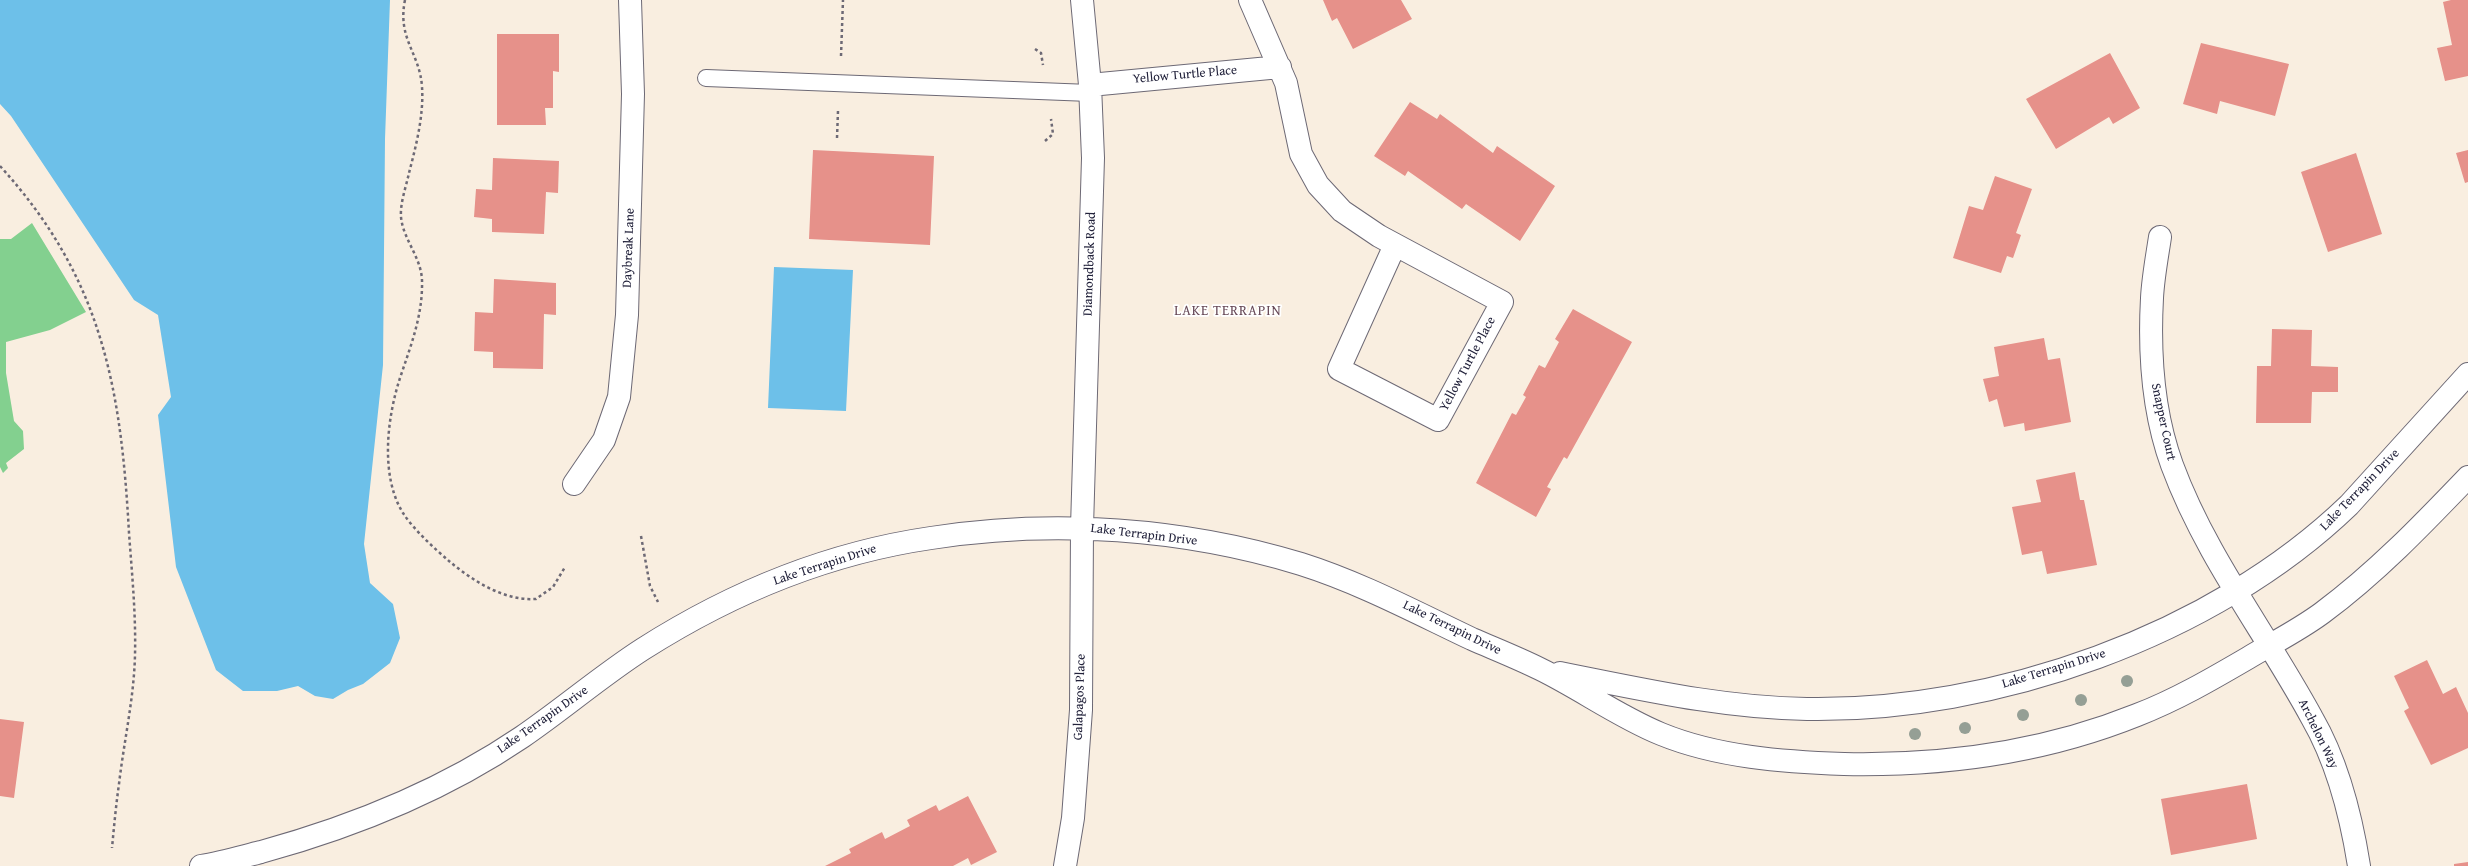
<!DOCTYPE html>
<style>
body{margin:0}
canvas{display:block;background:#f9eee0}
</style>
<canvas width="2468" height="866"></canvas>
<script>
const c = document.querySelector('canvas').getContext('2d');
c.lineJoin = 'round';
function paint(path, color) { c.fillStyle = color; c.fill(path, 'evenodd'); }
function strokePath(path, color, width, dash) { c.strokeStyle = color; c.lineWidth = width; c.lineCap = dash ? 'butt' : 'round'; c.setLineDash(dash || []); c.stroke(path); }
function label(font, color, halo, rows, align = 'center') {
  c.font = font + ' "Gentium Book Plus",serif'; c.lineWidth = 3.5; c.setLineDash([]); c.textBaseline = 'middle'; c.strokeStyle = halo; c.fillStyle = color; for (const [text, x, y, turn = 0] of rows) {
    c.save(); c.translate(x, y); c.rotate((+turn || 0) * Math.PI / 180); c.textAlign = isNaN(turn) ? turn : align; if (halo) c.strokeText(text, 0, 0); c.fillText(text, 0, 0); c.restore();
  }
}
paint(new Path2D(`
 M32 223 86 312 50 330 6 342V373L14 421 23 431 24 449 6 463 8 468 3 473 0 467V239H11Z`), '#83d08f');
paint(new Path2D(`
 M0 0H390L385 139 383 365 364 544 370 583 393 604 400 638 390 663 363 684 348 690 333 699 315 696 298 686 277 691H243L216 670 176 567 158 415 171 397 158 315 134 300 11 116 0 104Z
 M774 267 853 270 846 411 768 408Z`), '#6dc0e9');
paint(new Path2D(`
 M1323 0H1401L1412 19 1353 49 1337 18 1332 21Z
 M2451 0H2468V76L2445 81 2437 48 2452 45 2443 2Z
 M497 34H559V72L553 71V108H545L546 125H497Z
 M2201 43 2289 64 2275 116 2220 101 2217 114 2183 104Z
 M2110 53 2140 108 2113 124 2109 117 2056 149 2026 99Z
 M1410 102 1437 119 1440 114 1493 153 1497 146 1555 186 1520 241 1466 204 1462 209 1408 171 1405 176 1374 156Z
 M813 150 934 156 930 245 809 239Z
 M2468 150V182L2465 183 2456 153Z
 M2356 153 2382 234 2328 252 2301 172Z
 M493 158 559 161 558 193 546 192 544 234 492 232V219L474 217 476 189 492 190Z
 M1995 176 2032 189 2016 233 2021 235 2013 258 2007 256 2001 273 1953 258 1969 206 1983 210Z
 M494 279 556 283V315L544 314 543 369 493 368V352L474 351 475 312 493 313Z
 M1573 309 1632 342 1567 459 1564 457 1547 487 1551 489 1536 517 1476 483 1512 413 1516 415 1526 397 1523 395 1539 365 1545 368 1559 342 1555 339Z
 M2272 329 2312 330 2311 366 2338 367V392H2312L2311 423H2256L2257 366H2271Z
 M2044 338 2048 360 2060 358 2071 422 2025 431 2024 423 2004 427 1997 399 1989 402 1983 379 1999 376 1994 347Z
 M2075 472 2080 500H2084L2097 565 2047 574 2042 551 2022 555 2012 507 2041 502 2036 480Z
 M2427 660 2443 694 2456 687 2468 713V748L2431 765 2404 711 2409 708 2394 676Z
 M0 719 24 722 14 798 0 796Z
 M2247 784 2257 839 2171 855 2161 799Z
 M968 796 997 852 971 865 968 858 953 866H825L851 853 849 849 882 832 885 839 910 826 907 820 936 805 939 811Z
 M2468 862V866H2454V864Z`), '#e6918a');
const lane = new Path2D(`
 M706 78 1090 93`);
const street = new Path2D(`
 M1250 0 1286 83 1301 154 1318 185 1342 211 1379 236 1502 302 1438 420 1339 369 1395 245
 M1090 85 1280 67
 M2160 237C2157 257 2153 278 2152 298 2149 353 2153 413 2172 465 2206 557 2266 633 2312 718 2338 763 2351 815 2359 866
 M574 484 604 440 619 397 627 315 633 94 630 0
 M1560 673C1641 689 1723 708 1807 709 1995 712 2213 636 2349 505L2468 374
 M201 866C221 863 241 857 261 852 352 827 444 790 522 737 563 709 601 676 643 649 731 593 828 553 931 538 1054 519 1183 528 1301 564 1361 583 1415 612 1472 639 1495 649 1518 658 1540 669 1581 689 1619 717 1661 734 1717 757 1784 762 1844 764 1943 766 2045 752 2137 715 2176 700 2212 679 2248 658 2273 643 2299 630 2322 613 2376 573 2422 525 2468 477
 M1065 866 1073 818 1081 710 1082 527 1093 158 1090 85 1082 0`);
strokePath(lane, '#6d6975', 18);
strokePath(street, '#6d6975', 24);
strokePath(new Path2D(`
 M405 0C397 39 420 53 422 87 424 115 416 146 409 173 406 187 400 203 401 217 403 239 421 257 422 280 423 315 411 345 400 378 387 418 380 476 403 513 414 530 434 548 449 561 473 581 504 601 536 599L553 587 565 567
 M1035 49 1041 53 1043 65
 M841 56 843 0
 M837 138 838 111
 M1045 141 1053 134 1051 119
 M0 166C102 278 121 387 129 533 132 574 136 615 135 655 134 698 124 741 119 784 116 805 114 827 112 848
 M641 536 650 586 658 602`), '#6d6975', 2.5, [3, 3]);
strokePath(lane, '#fff', 16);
strokePath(street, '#fff', 22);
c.fillStyle = '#959f95';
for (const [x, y] of [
 [2127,681],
 [2081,700],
 [2023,715],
 [1965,728],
 [1915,734]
]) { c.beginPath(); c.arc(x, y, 6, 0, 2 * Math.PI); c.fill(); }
label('13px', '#22223b', '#fff', [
 ["Yellow Turtle Place",1185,75,-5],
 ["Daybreak Lane",629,248,-88],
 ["Diamondback Road",1090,264,-88],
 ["Yellow Turtle Place",1468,364,-62],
 ["Snapper Court",2163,422,78],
 ["Lake Terrapin Drive",2360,490,-46],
 ["Lake Terrapin Drive",1144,535,7],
 ["Lake Terrapin Drive",825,565,-18],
 ["Lake Terrapin Drive",1452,628,26],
 ["Lake Terrapin Drive",2054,669,-17],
 ["Galapagos Place",1080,697,-88],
 ["Lake Terrapin Drive",543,720,-35],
 ["Archelon Way",2318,734,64]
]);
c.letterSpacing = '1px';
label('14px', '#674957', '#fff', [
 ["LAKE TERRAPIN",1228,311]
]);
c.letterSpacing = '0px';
</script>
